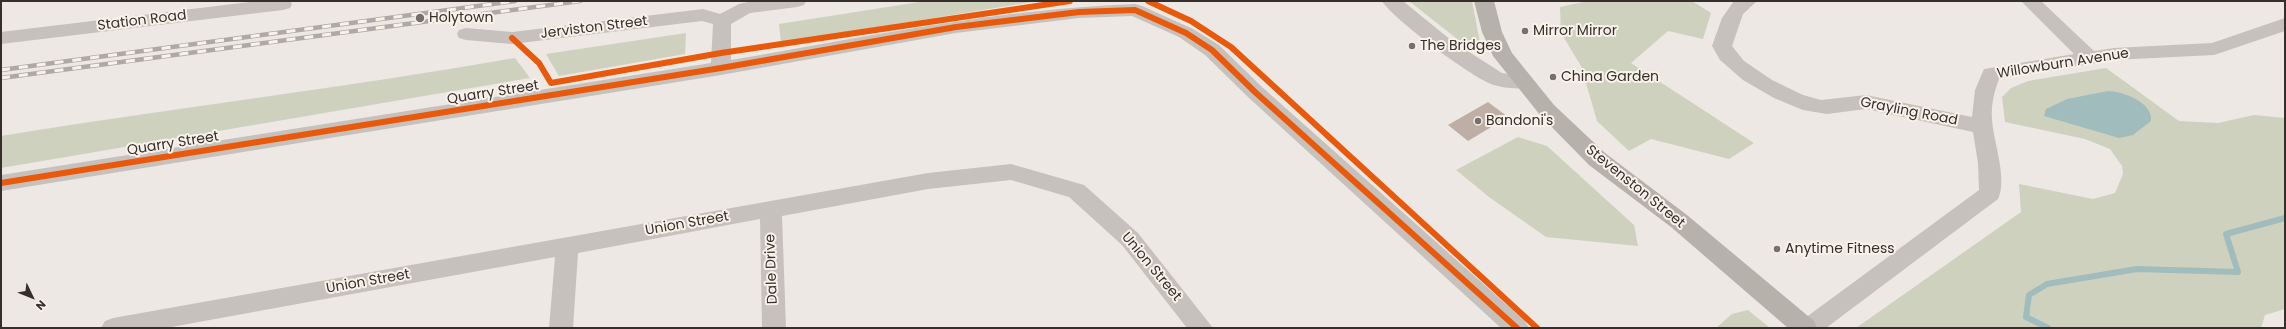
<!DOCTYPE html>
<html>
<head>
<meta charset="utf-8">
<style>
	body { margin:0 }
	#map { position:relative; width:2286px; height:329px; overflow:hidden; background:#ede8e3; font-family:Poppins,sans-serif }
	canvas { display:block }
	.frame { position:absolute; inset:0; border:2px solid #362e2a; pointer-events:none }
	.north { position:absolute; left:12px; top:277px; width:40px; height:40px; -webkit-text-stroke:3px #f8f2eb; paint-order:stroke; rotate:133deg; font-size:11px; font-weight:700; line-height:16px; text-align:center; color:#362e2a }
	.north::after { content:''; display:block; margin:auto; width:14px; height:18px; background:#362e2a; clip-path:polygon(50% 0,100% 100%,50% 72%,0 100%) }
</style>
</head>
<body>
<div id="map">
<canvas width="2286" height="329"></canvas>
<div class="frame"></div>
<div class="north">N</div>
</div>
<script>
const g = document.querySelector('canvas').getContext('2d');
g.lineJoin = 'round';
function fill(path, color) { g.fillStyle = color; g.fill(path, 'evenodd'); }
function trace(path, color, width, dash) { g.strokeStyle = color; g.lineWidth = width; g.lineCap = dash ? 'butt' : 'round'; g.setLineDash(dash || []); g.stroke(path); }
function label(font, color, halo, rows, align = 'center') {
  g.font = font + ' Poppins,sans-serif'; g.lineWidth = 4; g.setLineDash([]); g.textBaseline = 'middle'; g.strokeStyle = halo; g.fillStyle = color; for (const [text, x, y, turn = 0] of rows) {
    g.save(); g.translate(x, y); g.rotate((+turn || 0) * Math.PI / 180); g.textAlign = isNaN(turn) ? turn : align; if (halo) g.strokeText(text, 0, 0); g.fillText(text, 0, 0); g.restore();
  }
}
const green = new Path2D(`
	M926,1h112l-257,42 -2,-19z
	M1409,1h63l9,47 -10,2z
	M1588,1h104l19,12 -8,26 -35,-8 -37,32 123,80 -25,16 -78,-20 -22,12 -32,-30 -16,-55 -20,-33 -1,-26z
	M686,33l-1,21 -126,22 -13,-22z
	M515,58l15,20 -529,90v-32c171,-28 343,-48 514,-78z
	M2106,68l73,53 39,2 36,-8 31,3v191l-20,6 -4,13h-405l165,-116 -2,-28 74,15 22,-6 8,-19 -1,-8 -12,-17 -25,-10 -80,-17 -3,-25 9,-9 17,-7z
	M1518,137l29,9 87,79 4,21 -92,-9 -57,-40 -33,-27z
	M1748,310l22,18h-54l16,-14z`);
const water = new Path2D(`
	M2108,91c14,0 45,11 43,30l-18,14 -14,3 -75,-22 2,-7 21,-10z`);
const stream = new Path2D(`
	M2048,328l-22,-11 3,-22 18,-11 90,-15 101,3 -12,-38 59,-16`);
const building = new Path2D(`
	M1488,102l20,15 -40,24 -20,-16z`);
const minor = new Path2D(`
	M258,1h32l2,3 -2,4 -7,2 -282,34v-12z
	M753,1h53l-2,4 -7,2 -47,6 -19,11v36c134,-23 268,-51 404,-56l7,2 51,23 26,16 43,42 263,234 4,7h-28l-253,-231 -43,-42 -26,-18 -47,-21 -53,2 -123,15 -235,42 -720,116v-16l710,-112 2,-39 -11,-3 -190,23 -46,-4 -7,-2 -2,-4 2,-4 7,-2 46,4 191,-23 17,5 19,-10z
	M1382,1h21l49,40 50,32 28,4 3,5 -3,5c-11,3 -28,1 -39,-3 -22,-9 -97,-64 -109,-83z
	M1734,1h23l-14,13 -11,32 12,15 28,19 31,15 18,5 45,-5 106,22 3,-27 9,-21 90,-15 -53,-53h20l53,50 20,-3 98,-5 73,-25v13l-71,24 -100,5 -115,19c-5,13 -8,26 -7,40 1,22 16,60 6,80l-172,129h-29l4,-7 178,-131 -1,-27 -5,-31 -107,-23 -39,5 -24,-4 -29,-12 -31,-18 -23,-20 -8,-14 10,-28z
	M1011,164l73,21 54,48 75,95h-26l-65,-83 -53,-48 -58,-17 -83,9 -146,27 4,112h-24l-2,-109 -182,34 -5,75h-24l6,-71 -389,71h-65l4,-7 8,-3 815,-145z`);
const secondary = new Path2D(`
	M1474,1h20l8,31 10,21 42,52 51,48 82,62 127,106 3,7h-29l-117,-101 -82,-62 -49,-50 -47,-59 -11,-24z`);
const rail = new Path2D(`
	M1,70l514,-69
	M1,78l579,-77`);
const cycleway = new Path2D(`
	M1148,1l43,20 40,26 306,281
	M512,38l27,25 12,20 170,-30 349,-52
	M1,183l720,-115 235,-41 123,-15 56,-2 51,23 26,17 43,42 262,236`);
const markers = [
	[420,18,5,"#766f6b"],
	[1525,31,4,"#766f6b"],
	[1412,46,4,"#766f6b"],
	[1553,77,4,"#766f6b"],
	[1478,121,4,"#766f6b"],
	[1777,249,4,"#766f6b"]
];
const poiNames = [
	["Holytown",429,18],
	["Mirror Mirror",1533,31],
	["The Bridges",1420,46],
	["China Garden",1561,77],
	["Bandoni's",1486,121],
	["Anytime Fitness",1785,249]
];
const streetNames = [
	["Station Road",142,21,-7],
	["Jerviston Street",594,28,-7],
	["Willowburn Avenue",2063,64,-9],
	["Quarry Street",493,93,-9],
	["Grayling Road",1909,112,11],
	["Quarry Street",173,144,-9],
	["Stevenston Street",1635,187,39],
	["Union Street",687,224,-10],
	["Union Street",1151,267,50],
	["Dale Drive",772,269,-92],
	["Union Street",368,282,-10]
];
fill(green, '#ced1be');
fill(water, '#a1bcbc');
trace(stream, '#a1bcbc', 6);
fill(building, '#bfaea6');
fill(minor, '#c6c1bc');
fill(secondary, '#b7b1ac');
trace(rail, '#aea9a6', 4.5);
trace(rail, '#f8f2eb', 3, [9]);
trace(cycleway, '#e8590c', 6);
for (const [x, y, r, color] of markers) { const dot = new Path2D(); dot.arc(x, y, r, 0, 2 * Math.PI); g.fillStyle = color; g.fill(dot); trace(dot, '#f8f2eb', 1.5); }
label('14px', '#362e2a', '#f8f2eb', poiNames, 'left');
label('14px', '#362e2a', '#f8f2eb', streetNames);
</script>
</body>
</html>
